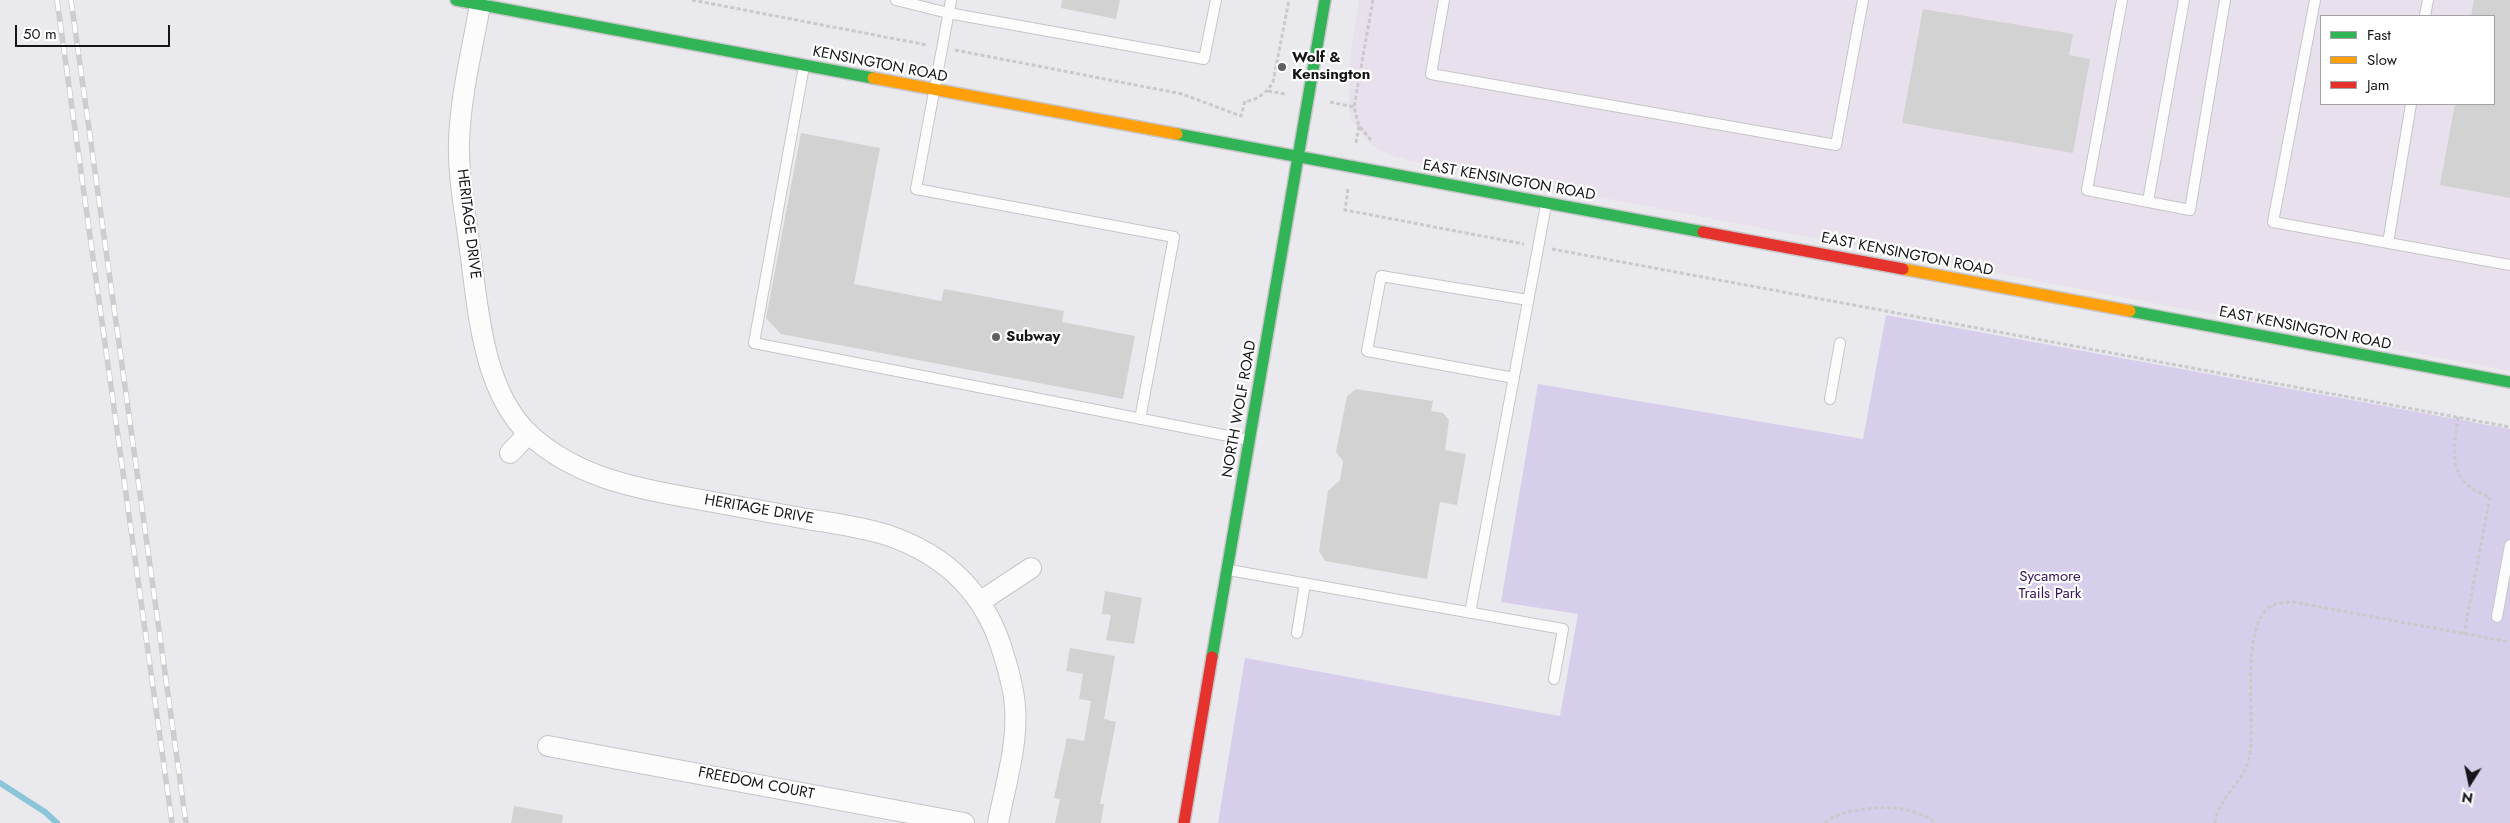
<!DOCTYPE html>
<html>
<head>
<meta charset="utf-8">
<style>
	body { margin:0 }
	#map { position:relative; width:2510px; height:823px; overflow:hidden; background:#eae9ee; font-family:Jost,sans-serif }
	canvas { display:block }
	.legend { position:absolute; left:2320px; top:15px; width:175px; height:90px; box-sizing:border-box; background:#fff; border:1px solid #a2a1a3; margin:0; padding:6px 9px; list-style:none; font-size:15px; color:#161518 }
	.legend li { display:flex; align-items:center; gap:10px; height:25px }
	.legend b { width:25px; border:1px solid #a2a1a3 }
	.north { position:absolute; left:2445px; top:758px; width:50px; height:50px; -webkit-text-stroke:4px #fff; paint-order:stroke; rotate:190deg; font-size:14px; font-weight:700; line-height:20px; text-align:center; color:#161518 }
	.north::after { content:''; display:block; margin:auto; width:18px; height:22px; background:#161518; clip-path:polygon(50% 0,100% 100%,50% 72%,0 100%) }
	.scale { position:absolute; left:15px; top:25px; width:155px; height:22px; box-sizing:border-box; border:2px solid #161518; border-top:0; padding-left:6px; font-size:15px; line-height:18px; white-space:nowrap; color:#161518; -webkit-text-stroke:4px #fff; paint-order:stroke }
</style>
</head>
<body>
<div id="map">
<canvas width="2510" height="823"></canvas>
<ul class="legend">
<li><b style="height:6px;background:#30b455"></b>Fast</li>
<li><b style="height:6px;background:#ff9f0a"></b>Slow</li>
<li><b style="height:6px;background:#e5322d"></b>Jam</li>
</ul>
<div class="north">N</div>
<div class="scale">50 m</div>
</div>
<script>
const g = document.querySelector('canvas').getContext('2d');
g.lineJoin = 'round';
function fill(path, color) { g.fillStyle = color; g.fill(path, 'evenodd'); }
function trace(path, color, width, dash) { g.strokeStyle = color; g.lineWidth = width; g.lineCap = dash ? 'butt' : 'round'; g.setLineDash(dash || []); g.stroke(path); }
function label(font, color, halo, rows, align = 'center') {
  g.font = font + ' Jost,sans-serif'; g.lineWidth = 4.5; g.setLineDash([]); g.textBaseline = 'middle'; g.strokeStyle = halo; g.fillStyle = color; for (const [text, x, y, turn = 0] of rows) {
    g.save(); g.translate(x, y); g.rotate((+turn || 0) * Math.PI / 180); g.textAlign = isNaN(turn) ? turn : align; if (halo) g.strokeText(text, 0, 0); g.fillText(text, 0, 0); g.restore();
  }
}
const commercial = new Path2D(`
	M1359,0h1151v371l-1100,-210 -21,-6 -20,-12 -18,-23 -2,-10 1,-53zM2321,16h173v88h-173z`);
const green = new Path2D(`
	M1886,315l624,114v394h-1292l27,-165 315,58 18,-102 -77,-12 37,-218 325,55z`);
const stream = new Path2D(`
	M0,783l45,29 12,11`);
const building = new Path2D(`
	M1062,0h58l-4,19 -55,-11z
	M2474,0h36v198l-70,-13 15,-81h39v-88h-23z
	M1923,9l150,25 -4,21 21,4 -17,94 -171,-30z
	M801,133l79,15 -26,136 87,17 3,-12 120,22 -2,11 73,14 -12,63 -342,-65 -15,-16z
	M1356,389l77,12 -2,10 12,2 6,7 -4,30 21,4 -9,51 -17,-3 -13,77 -102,-18 -6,-10 9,-60 12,-11 3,-19 -7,-9 11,-56z
	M1105,591l37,7 -8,46 -28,-4 5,-25 -9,-1z
	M1070,648l45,8 -11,63 12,3 -16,82h4l-3,19h-46l5,-24 -6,-1 13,-60 17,3 7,-40 -12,-2 4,-25 -17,-3z
	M514,806l49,9 -1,8h-51z`);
const path = new Path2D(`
	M692,0l235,45
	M955,50l227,44 59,22 4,-15c11,1 24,-11 28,-19l16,-82
	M1268,91l17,3
	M1330,102l24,5
	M1371,140l-12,-14 -5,-19 19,-107
	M1356,143l3,-17
	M1348,189l-3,21 179,34
	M1552,249l958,178
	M2458,417c-5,38 -11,65 32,80l-26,137
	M1825,823c11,-13 55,-17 72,-15 14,2 28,7 39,15
	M2215,823c3,-26 28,-39 34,-64 8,-31 -12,-140 25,-154 5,-3 13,-2 19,-3l217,40`);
const lane = new Path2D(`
	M896,0l52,13 256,46 12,-59
	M951,0l-35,189 258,48 -34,182
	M1444,0l-13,74 405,71 27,-145
	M2122,0l-35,190 103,20 35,-210
	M2315,0l-42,222 237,43
	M2425,16l3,-16
	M804,66l-50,277 495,97
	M2148,201l36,-201
	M2388,243l23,-139
	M1514,378l-147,-27 14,-75 147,24
	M1830,399l10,-56
	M1229,570l334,59 -9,50
	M1470,613l76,-408
	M2497,617l13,-72
	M1297,633l8,-50`);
const street = new Path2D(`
	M480,5c-8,46 -20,92 -21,139 -1,33 6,66 10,99 9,61 12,147 61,192 45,41 103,53 161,63 39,7 77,14 116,21 26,4 55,8 80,16 60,20 100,60 117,121 5,16 10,34 11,51 3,38 -10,79 -17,116
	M510,453l18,-19
	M981,601l50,-33
	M548,746l416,77`);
const fast = new Path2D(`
	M456,0l417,78
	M1177,134l526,98
	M2130,311l380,71
	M1212,657l113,-657`);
const slow = new Path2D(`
	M873,78l304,56
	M1903,269l227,42`);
const jam = new Path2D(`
	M1703,232l200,37
	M1184,823l28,-166`);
const rail = new Path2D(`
	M57,0l115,823
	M71,0l115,823`);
const markers = [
	[1282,67,5,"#605f63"],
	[996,337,5,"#605f63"]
];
const poiNames = [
	["Wolf &",1292,58],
	["Kensington",1292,75],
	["Subway",1006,337]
];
const streetNames = [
	["KENSINGTON ROAD",880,65,11],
	["EAST KENSINGTON ROAD",1509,181,10],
	["HERITAGE DRIVE",468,224,83],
	["EAST KENSINGTON ROAD",1907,255,11],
	["EAST KENSINGTON ROAD",2305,329,11],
	["NORTH WOLF ROAD",1240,409,-80],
	["HERITAGE DRIVE",759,510,10],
	["FREEDOM COURT",756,784,11]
];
const parkNames = [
	["Sycamore",2050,577],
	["Trails Park",2050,594]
];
fill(commercial, '#e8e0ec');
fill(green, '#d7ceeb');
trace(stream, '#8bc6d8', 6);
fill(building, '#d3d2d2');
trace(lane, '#c6c5c8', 12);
trace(street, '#c6c5c8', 22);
trace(fast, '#c6c5c8', 14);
trace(slow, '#c6c5c8', 14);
trace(jam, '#c6c5c8', 14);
trace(path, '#cacacc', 3, [4, 2.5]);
trace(lane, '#fcfcfc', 10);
trace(street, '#fcfcfc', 20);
trace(fast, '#30b455', 11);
trace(slow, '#ff9f0a', 11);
trace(jam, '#e5322d', 11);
trace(rail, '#cdcdcf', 5.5);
trace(rail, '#fff', 4, [11]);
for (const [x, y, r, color] of markers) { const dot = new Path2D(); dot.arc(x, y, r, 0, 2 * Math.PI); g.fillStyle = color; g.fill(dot); trace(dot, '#fff', 2); }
label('bold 15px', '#161518', '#fff', poiNames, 'left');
label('15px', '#161518', '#fff', streetNames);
label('15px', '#36155c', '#fff', parkNames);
</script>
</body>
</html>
